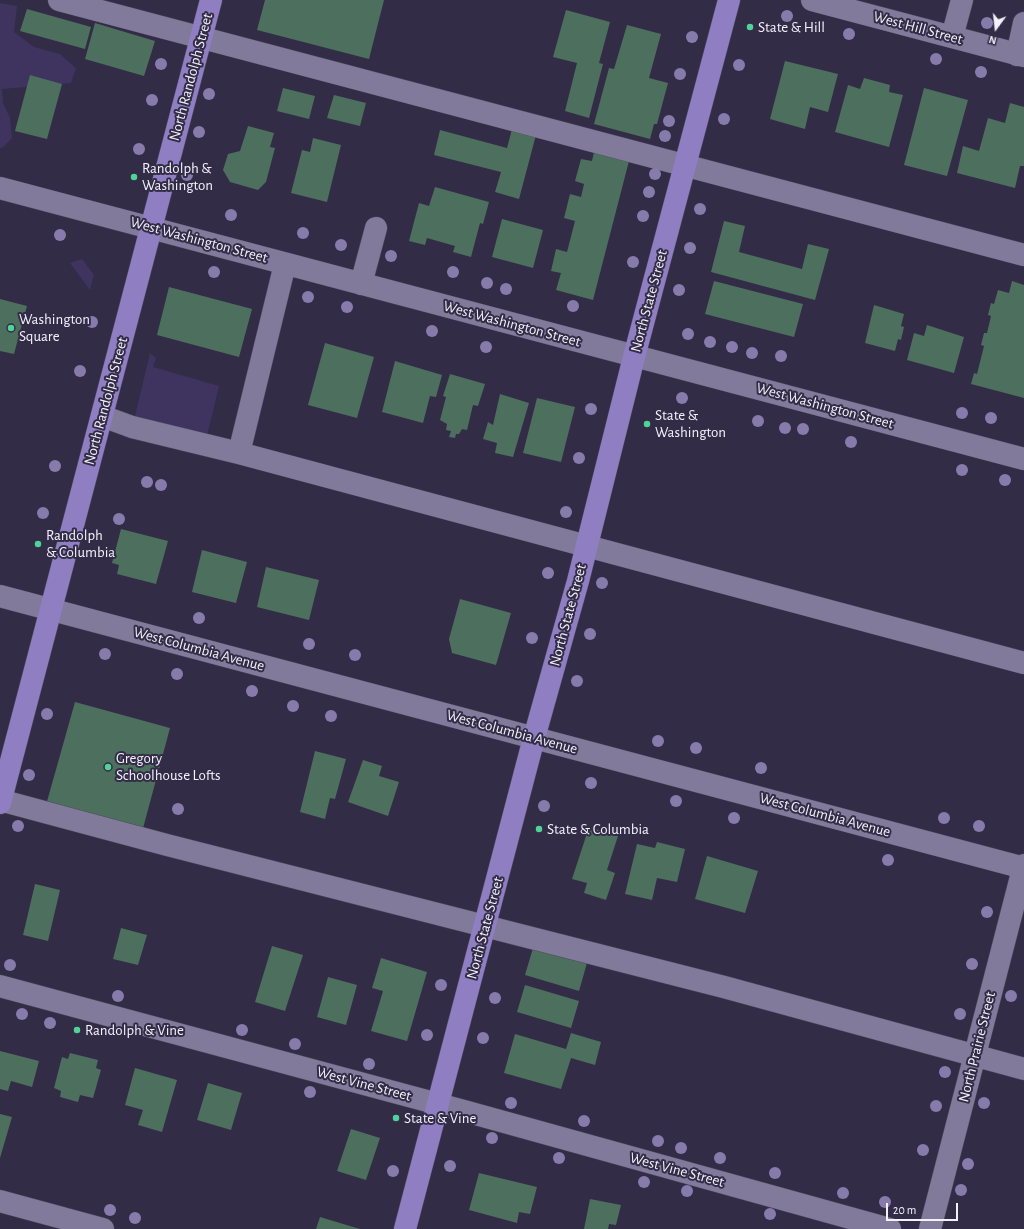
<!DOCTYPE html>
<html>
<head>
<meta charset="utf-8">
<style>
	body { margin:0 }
	#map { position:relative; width:1024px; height:1229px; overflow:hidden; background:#332c47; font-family:"Alegreya Sans",sans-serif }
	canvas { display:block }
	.north { position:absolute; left:976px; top:8px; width:40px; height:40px; -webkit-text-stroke:3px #332c47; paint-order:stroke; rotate:195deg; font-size:11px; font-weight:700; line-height:16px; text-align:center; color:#f4f1fc }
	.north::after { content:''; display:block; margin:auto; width:14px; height:18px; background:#f4f1fc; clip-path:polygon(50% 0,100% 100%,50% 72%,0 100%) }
	.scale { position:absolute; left:886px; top:1203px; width:72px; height:18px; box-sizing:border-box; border:2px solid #f4f1fc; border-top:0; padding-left:5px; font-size:12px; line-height:14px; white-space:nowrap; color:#f4f1fc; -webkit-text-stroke:3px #332c47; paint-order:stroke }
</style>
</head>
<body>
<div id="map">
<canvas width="1024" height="1229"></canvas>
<div class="north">N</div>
<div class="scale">20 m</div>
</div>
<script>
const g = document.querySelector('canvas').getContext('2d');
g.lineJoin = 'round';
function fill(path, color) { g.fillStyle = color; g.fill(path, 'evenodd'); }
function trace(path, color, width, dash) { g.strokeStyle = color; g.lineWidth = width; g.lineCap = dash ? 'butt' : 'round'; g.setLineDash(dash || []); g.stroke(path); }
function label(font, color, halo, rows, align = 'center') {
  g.font = font + ' "Alegreya Sans",sans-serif'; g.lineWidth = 4; g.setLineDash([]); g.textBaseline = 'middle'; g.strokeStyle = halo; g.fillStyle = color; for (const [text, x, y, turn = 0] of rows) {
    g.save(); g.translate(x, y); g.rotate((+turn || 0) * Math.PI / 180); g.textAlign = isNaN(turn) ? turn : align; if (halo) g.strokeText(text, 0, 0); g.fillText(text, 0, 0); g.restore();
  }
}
const green = new Path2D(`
	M0,3l17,3 -3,26 20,15 26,7 16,14 -5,15 -69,6 1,14 7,15 2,20 -10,10h-2z
	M82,259l12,16 -4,15 -20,-27z
	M150,353l6,5 -3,9 66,19 -13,54 -70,-20 -1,-4z`);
const building = new Path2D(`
	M265,0h119l-15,59 -112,-29z
	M27,9l64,18 -6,22 -65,-18z
	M566,10l44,12 -11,41 4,1 -14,54 -24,-7 12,-48 -24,-6z
	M95,23l60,18 -11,35 -59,-17z
	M627,25l34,9 -12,44 19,5 -11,41h-3l-4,15 -56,-15 15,-56 5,1z
	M785,61l53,13 -10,38 -18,-5 -5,22 -35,-10z
	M30,75l32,9 -15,55 -32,-8z
	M864,78l26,7 -1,7 14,3 -14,52 -54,-15 13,-47 12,4z
	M283,88l32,8 -6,23 -32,-8z
	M924,88l44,12 -21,76 -43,-11z
	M334,95l32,8 -6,23 -33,-8z
	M1010,103l14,4v59h-4l-5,22 -58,-15 6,-27 16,5 9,-33 17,5z
	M248,126l26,7 -4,14 5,1 -9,34 -8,8 -28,-8 -7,-12 5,-16 12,-3z
	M512,129l24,6 -17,64 -24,-7 6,-20 -67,-17 6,-25 67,18z
	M313,138l28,7 -14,57 -36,-9 11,-43 8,2z
	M594,152l35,9 -36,139 -37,-10 5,-17 -10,-2 5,-22 11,3 8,-31 -11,-3 6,-24 11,3 3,-13 -9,-3 6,-22 11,2z
	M435,187l54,15 -6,22 -3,-1 -9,34 -18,-5 2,-6 -28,-8 -2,7 -16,-4 10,-38 10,3z
	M502,219l41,11 -10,38 -41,-11z
	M724,221l21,5 -6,26 63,17 6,-25 21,5 -14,51 -104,-28z
	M714,281l89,23 -9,33 -89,-23z
	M1012,281l12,4v113l-53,-14 3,-11 3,1 7,-28 -3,-1 3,-12h3l4,-17 -3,-1 3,-12 3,1 4,-14 11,3z
	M169,287l83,22 -13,48 -82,-22z
	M0,299l27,7 -13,48 -14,-3z
	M874,305l30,9 -3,12 3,1 -3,13 -3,-1 -3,12 -30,-8z
	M927,325l37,12 -10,36 -47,-13 7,-27 10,3z
	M325,343l49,14 -17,61 -49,-13z
	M395,361l47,14 -6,22 -6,-1 -7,27 -41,-11z
	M450,374l35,10 -7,22 -5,-1 -6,25 -5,-1 -3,5h-3l-1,4 -6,-1 2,-6 -5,-1 1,-6 -7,-4 6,-23 -3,-1z
	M500,394l29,9 -16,54 -18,-4 2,-10 -14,-4 5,-17 5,3z
	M537,398l38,9 -14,55 -38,-9z
	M121,529l47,12 -12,43 -39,-10 2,-9 -7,-2z
	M202,550l45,12 -11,41 -44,-11z
	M266,567l53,13 -10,40 -52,-13z
	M460,599l51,14 -15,52 -44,-12 -3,-14z
	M75,702l95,26 -28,104 -96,-27z
	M315,751l31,8 -11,40 -5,-1 -5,21 -25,-7z
	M363,760l19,6 -3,10 20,6 -11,34 -40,-14z
	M589,827l29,9 -11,34 8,3 -9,27 -22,-7 3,-10 -15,-4z
	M657,842l28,7 -8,33 -20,-4 -5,22 -27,-6 12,-50 18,4z
	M707,856l51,15 -13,42 -50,-14z
	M35,884l25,6 -12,51 -25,-6z
	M121,928l26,7 -9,30 -25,-6z
	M272,946l31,9 -18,56 -30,-9z
	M533,948l54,15 -8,28 -54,-16z
	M381,958l46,14 -20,69 -36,-10 12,-40 -11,-3z
	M328,977l29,8 -11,40 -29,-8z
	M525,985l54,16 -8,27 -54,-16z
	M571,1033l30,9 -6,23 -24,-7 -10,31 -57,-16 11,-39 51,15z
	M0,1051l39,10 -7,26 -21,-6 -3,10 -8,-2z
	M70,1053l28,7 -2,8 5,2 -8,28 -13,-3 -2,7 -18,-5 1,-6 -7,-3 8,-31 6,2z
	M135,1068l42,12 -15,52 -24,-7 5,-15 -18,-5z
	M208,1083l34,10 -11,37 -34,-10z
	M0,1114l12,3 -12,41z
	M351,1129l29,9 -14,42 -29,-9z
	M479,1173l58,14 -7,27 -11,-2 -2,11 -48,-13z
	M590,1199l31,6 -5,20 -7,-1 -1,5h-24z
	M320,1217l40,12h-44z`);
const minor = new Path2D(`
	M59,0l965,255
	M812,0l212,56
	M952,37l10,-37
	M1017,55l7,-32
	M0,188l1024,271
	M361,284l15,-56
	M102,416l30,11 107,26 785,210
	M239,453l46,-189
	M0,596l1024,272
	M0,800l167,45 557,142 300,82
	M0,986l468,126 422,117
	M0,1201l103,28
	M930,1229l94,-364`);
const major = new Path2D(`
	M0,803l211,-803
	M405,1229l129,-491 44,-157 56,-224 95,-357`);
const trees = [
	[787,16],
	[987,23],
	[849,34],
	[692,37],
	[936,59],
	[161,64],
	[739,65],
	[981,72],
	[680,74],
	[209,94],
	[152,100],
	[724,119],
	[669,121],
	[199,132],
	[665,136],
	[139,149],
	[655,174],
	[187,175],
	[649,192],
	[700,209],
	[231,215],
	[643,216],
	[303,233],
	[60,235],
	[341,245],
	[690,248],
	[391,256],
	[633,262],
	[214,272],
	[453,272],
	[487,283],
	[506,289],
	[679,290],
	[308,297],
	[573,306],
	[347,307],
	[92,322],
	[432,331],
	[688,334],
	[710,342],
	[486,347],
	[732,347],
	[752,353],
	[781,356],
	[80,371],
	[682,398],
	[591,409],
	[962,413],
	[991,418],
	[758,421],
	[785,428],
	[803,429],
	[851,442],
	[579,458],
	[55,466],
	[962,470],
	[1005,480],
	[147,482],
	[161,485],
	[566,512],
	[43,513],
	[119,519],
	[548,573],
	[602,583],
	[199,618],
	[590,634],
	[532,638],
	[309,644],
	[105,654],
	[355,655],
	[177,674],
	[577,681],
	[252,691],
	[293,706],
	[47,714],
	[331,716],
	[658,741],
	[696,748],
	[761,768],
	[29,775],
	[591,783],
	[676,801],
	[544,806],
	[178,809],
	[734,818],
	[944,818],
	[18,826],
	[979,826],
	[888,860],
	[987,912],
	[972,964],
	[10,965],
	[441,985],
	[118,996],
	[1011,996],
	[495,998],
	[22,1014],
	[960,1014],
	[50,1023],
	[242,1030],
	[427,1035],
	[483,1038],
	[295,1044],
	[369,1064],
	[945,1072],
	[310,1092],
	[511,1103],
	[984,1103],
	[936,1106],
	[584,1121],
	[492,1138],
	[658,1141],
	[681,1148],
	[923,1150],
	[559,1158],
	[720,1158],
	[968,1164],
	[450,1166],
	[393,1171],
	[775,1173],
	[644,1182],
	[961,1190],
	[687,1191],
	[843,1193],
	[885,1202],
	[110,1210],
	[770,1214],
	[135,1218]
];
const markers = [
	[750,27,4,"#50d398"],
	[134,177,4,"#50d398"],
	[11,328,4,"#50d398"],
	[647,424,4,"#50d398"],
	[38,544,4,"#50d398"],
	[108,767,4,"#50d398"],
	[539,829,4,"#50d398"],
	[77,1030,4,"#50d398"],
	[396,1118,4,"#50d398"]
];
const poiNames = [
	["State & Hill",758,27],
	["Randolph &",142,168],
	["Washington",142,185],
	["Washington",19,319],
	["Square",19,336],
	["State &",655,415],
	["Washington",655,432],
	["Randolph",46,535],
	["& Columbia",46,552],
	["Gregory",116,758],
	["Schoolhouse Lofts",116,775],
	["State & Columbia",547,829],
	["Randolph & Vine",85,1030],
	["State & Vine",404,1118]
];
const streetNames = [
	["West Hill Street",918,28,15],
	["North Randolph Street",191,77,-75],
	["West Washington Street",199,240,15],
	["North State Street",649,301,-75],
	["West Washington Street",512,324,15],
	["North Randolph Street",106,401,-75],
	["West Washington Street",825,406,15],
	["North State Street",568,615,-75],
	["West Columbia Avenue",199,649,15],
	["West Columbia Avenue",512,732,15],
	["West Columbia Avenue",825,815,15],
	["North State Street",485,928,-75],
	["North Prairie Street",977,1047,-76],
	["West Vine Street",364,1084,15],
	["West Vine Street",677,1170,15]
];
fill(green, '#3f335f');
fill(building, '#4d6f5d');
trace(minor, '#4f495f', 23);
trace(major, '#4f495f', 23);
trace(minor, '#817a9a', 22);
trace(major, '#907ec3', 22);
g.fillStyle = '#877bab';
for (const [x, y] of trees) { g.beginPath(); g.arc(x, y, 6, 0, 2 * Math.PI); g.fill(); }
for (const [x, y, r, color] of markers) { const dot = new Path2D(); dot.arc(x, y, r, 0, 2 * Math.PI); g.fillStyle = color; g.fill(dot); trace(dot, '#332c47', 1.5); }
label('15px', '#f4f1fc', '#332c47', poiNames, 'left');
label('15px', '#f4f1fc', '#332c47', streetNames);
</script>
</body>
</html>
